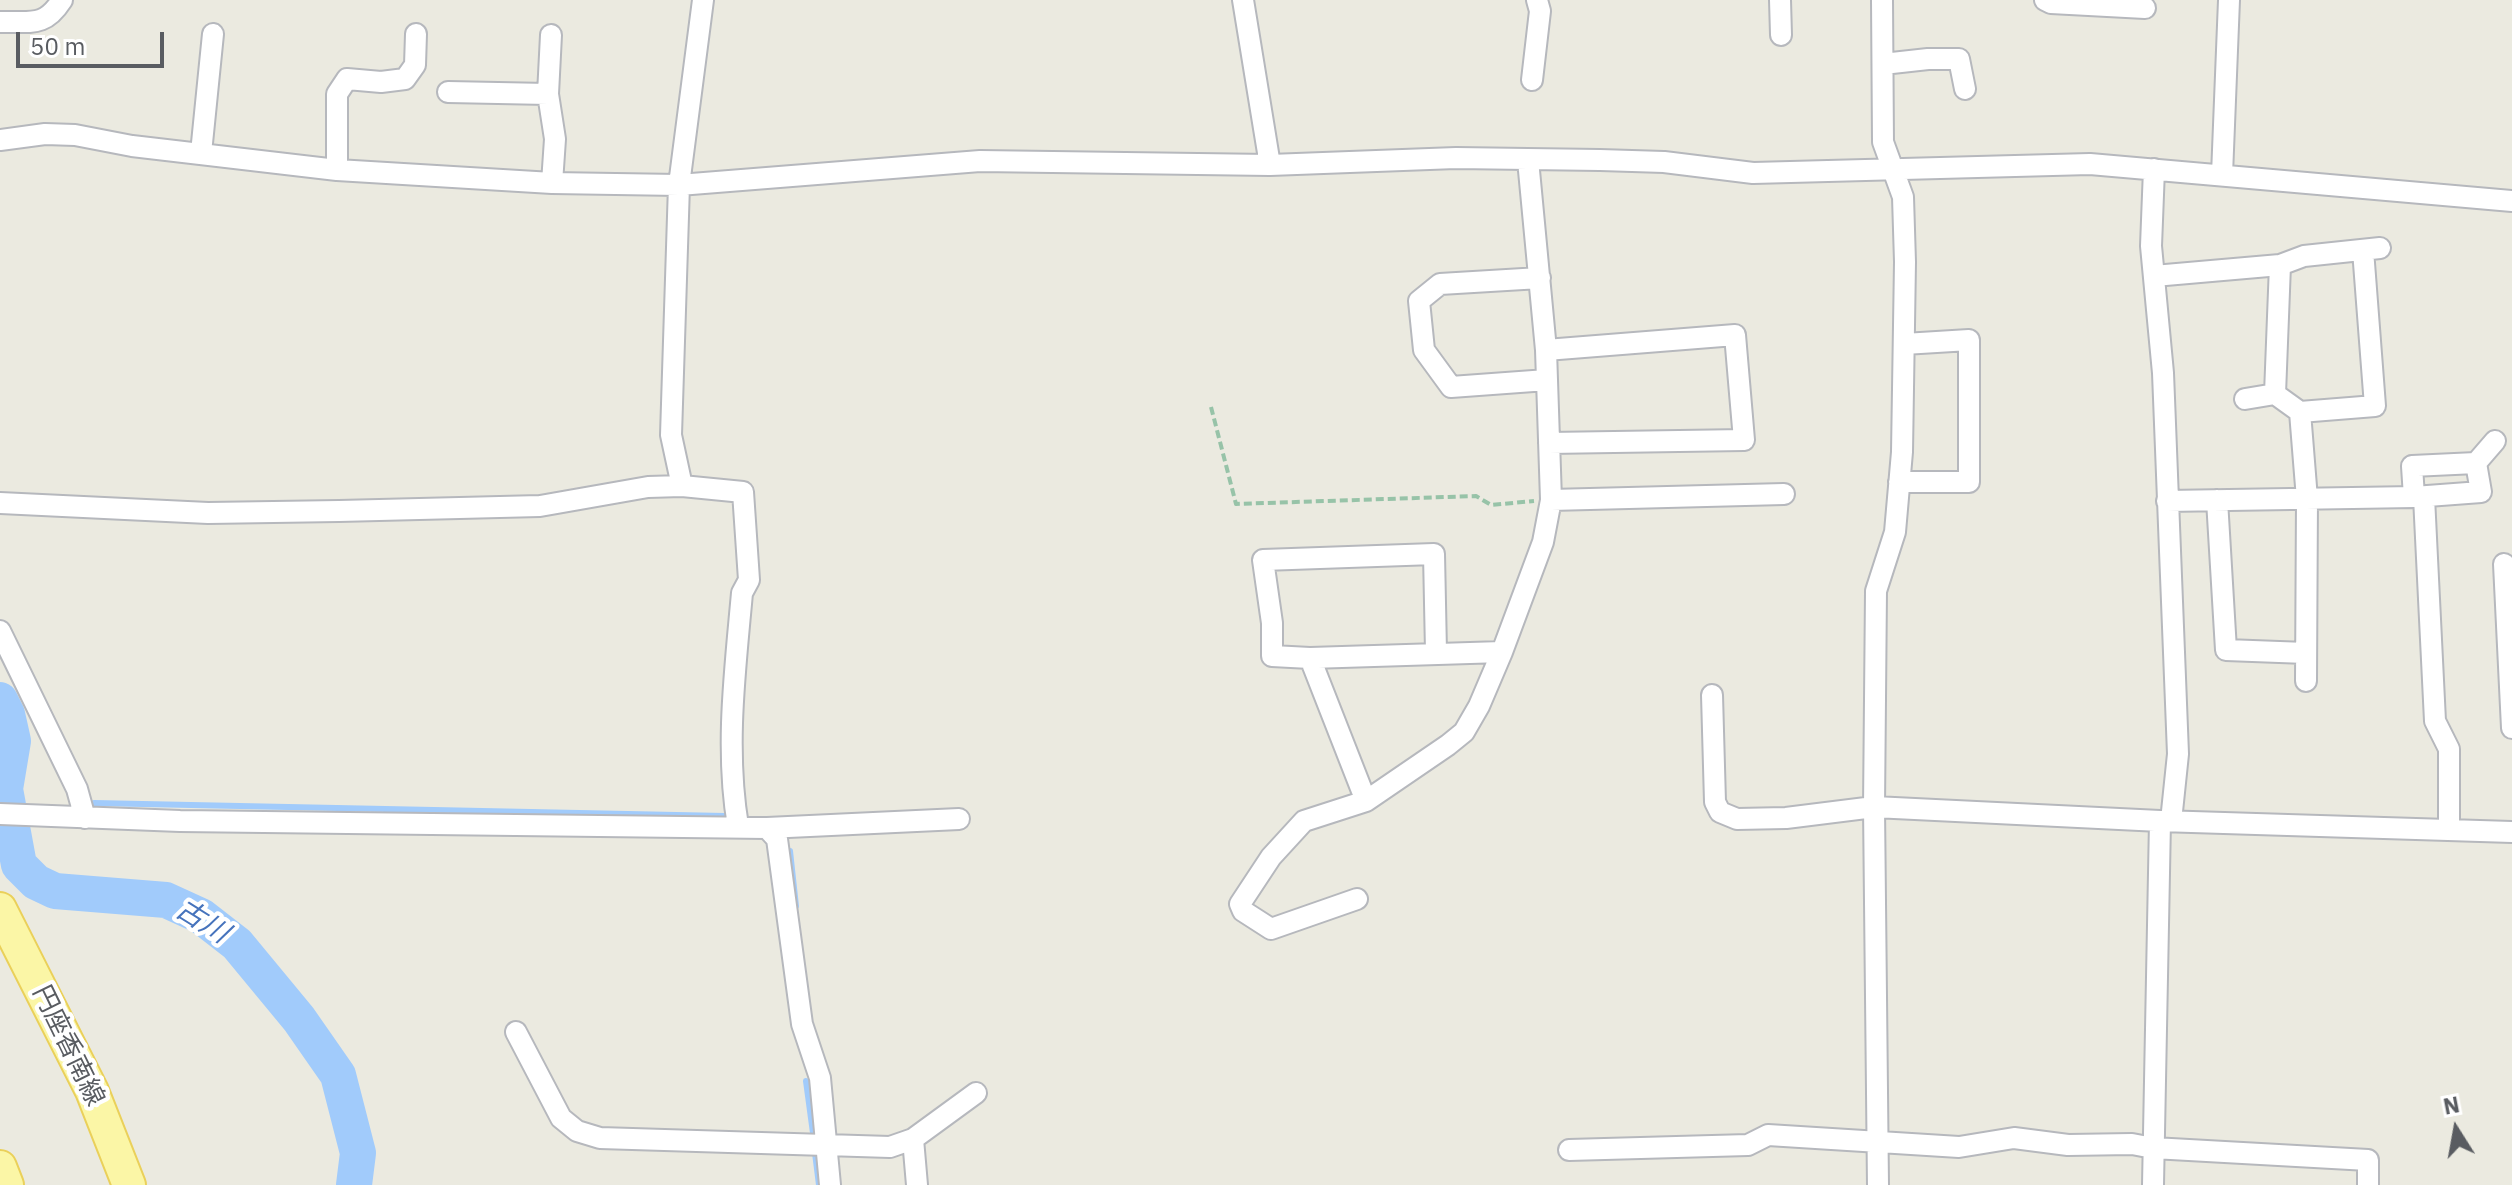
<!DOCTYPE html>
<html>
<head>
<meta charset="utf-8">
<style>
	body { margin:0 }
	#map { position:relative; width:2512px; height:1185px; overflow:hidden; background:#ebeae0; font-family:"IBM Plex Sans",sans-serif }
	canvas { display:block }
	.north { position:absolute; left:2416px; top:1089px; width:80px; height:80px; -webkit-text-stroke:6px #fff; paint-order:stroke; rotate:349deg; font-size:22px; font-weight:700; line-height:32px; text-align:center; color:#595c61 }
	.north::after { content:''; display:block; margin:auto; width:28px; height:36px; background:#595c61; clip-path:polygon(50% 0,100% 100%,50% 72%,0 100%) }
	.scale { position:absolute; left:16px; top:32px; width:148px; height:36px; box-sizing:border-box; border:4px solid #595c61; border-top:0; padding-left:10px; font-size:24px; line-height:28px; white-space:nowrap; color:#595c61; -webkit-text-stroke:6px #fff; paint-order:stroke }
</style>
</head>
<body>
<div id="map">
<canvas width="2512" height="1185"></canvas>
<div class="north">N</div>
<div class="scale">50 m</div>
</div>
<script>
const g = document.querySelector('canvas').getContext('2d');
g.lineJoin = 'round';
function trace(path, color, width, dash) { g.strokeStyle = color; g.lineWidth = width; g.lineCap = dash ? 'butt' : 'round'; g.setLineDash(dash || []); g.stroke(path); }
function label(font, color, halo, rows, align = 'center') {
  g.font = font + ' "IBM Plex Sans","Noto Sans JP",sans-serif'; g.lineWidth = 8; g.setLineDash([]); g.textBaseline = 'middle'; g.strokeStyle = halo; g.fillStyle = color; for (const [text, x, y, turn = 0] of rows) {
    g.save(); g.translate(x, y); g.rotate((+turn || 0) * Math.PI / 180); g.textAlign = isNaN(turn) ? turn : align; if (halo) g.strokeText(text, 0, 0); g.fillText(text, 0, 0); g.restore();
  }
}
const stream = new Path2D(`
	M94,803l631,13
	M790,851l6,55
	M806,1081l7,52
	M815,1153l4,32`);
const river = new Path2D(`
	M0,700l7,14 6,27 -8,48 14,76 17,17 19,9 111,9 35,16 36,28 62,75 39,56 20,78 -4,32`);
const path = new Path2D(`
	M1211,407l25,97 240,-8 15,9 43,-4`);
const minor = new Path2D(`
	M1243,0l27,165
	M1780,0l1,35
	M2045,0l6,3 94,5
	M0,22c31,-1 44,6 62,-22
	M551,35l-3,59 7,45 -3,44
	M1883,64l45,-5h31l6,30
	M1532,80l8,-69 -3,-11
	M448,92l100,2
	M0,140l45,-6 30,1 57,11 205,24 215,13 127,2 301,-24 290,4 186,-7 144,2 64,2 89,11 337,-9 422,37
	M201,153l12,-119
	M2154,169l-3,77 12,127 15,381 -7,67
	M337,170v-76l10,-15 34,3 24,-3 10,-14 1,-31
	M2222,175l7,-175
	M2154,276l126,-11 24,-9 76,-8
	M1540,278l-100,6 -21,17 5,49 27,37 96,-7
	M1546,350l189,-15 9,105 -195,3
	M2275,394l5,-129
	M2245,399l30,-5 25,18 75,-6 -12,-156
	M2300,412l7,87 -1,182
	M1899,482h70v-142l-65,4
	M682,486l-11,-51 8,-250 24,-185
	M2414,497l-2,-31 64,-3 19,-22
	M2424,497l11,224 14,28v81
	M1551,500l233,-6
	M2217,500l9,150 80,3
	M2167,501l247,-4 67,-5 -5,-29
	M0,503l208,10 131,-2 201,-5 108,-19 34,-1 61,6 6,88 -7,13c-7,78 -17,156 -4,233
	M2504,564l8,164
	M0,631l77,158 8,29
	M1436,652l-2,-98 -171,6 9,63v33l38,2 192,-6
	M1310,658l56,143
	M1712,695l3,107 5,10 17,7 49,-1 88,-11 286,14 352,11
	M0,814l180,7 587,7 10,11 25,185 18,54 10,107
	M767,828l192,-9
	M1357,899l-86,30 -28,-18 -3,-7 31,-47 33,-36 62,-20 82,-56 16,-13 15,-26 23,-54 41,-110 8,-42 -5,-150 -18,-190
	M516,1032l45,86 16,13 23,7 290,9 23,-8 63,-46
	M913,1139l4,46
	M1569,1150l179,-5 20,-10 191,12 55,-9 54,7 64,-1 21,4 215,12v25
	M1878,1185l-4,-378 2,-216 19,-59 7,-80 3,-190 -2,-65 -20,-55 -1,-142
	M2153,1185l7,-364`);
const primary = new Path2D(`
	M0,909l92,182 37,94
	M0,1167l7,18`);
const streetNames = [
	["円座香南線",68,1046,64]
];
const waterNames = [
	["古川",202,922,32]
];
trace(stream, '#a1cbfb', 6);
trace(river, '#a1cbfb', 36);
trace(minor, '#b6b8bd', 24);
trace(primary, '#ead05a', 36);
trace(path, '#97c3a8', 4, [8, 4]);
trace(minor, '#fff', 20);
trace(primary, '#fbf6a6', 32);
label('26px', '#595c61', '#fff', streetNames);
label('italic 28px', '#4673bc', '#fff', waterNames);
</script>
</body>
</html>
